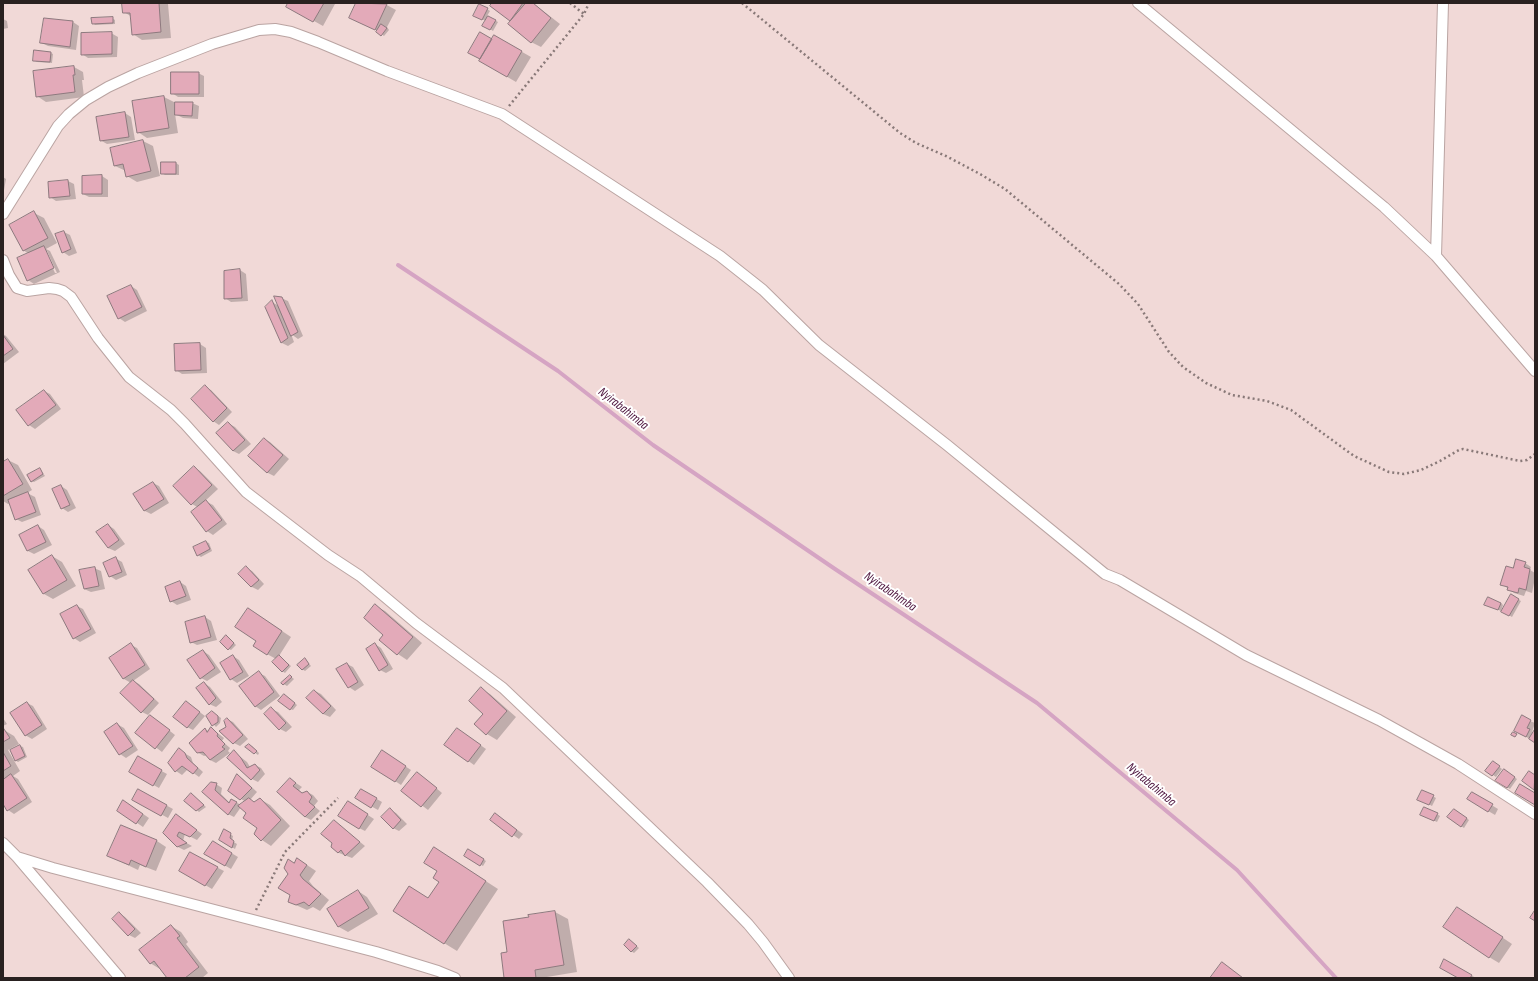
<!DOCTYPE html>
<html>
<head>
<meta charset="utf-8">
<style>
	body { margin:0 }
	#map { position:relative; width:1538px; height:981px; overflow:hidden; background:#f1d9d7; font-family:"Sofia Sans Condensed",sans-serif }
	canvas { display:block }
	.frame { position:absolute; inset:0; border:4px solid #292120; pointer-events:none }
</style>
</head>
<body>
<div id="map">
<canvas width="1538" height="981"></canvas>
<div class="frame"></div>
</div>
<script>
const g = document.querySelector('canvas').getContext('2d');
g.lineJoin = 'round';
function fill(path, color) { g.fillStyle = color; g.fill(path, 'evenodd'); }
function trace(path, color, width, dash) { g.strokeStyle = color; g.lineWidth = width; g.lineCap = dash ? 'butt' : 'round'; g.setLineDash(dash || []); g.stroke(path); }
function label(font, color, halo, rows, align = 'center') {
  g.font = font + ' "Sofia Sans Condensed",sans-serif'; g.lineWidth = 4; g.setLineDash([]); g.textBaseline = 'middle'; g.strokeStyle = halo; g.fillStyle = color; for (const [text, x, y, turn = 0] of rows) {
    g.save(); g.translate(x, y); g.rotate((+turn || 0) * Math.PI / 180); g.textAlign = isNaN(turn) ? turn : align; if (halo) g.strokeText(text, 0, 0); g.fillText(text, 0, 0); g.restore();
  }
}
const shadow = new Path2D(`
	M123,3l45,1 3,34 -29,2 -9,-6 -1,-17 -8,-5z
	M289,3h44l2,1 -12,22 -36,-20z
	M357,3h26l13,7 -9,17 2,3 -5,6 -6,-5 -28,-13z
	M493,3h40l27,21 -19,23 -10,-5 -19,-21 -21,-15z
	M487,9l3,2 -3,5 11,6 -5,9 -9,-6 2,-4 -9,-4z
	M112,18l3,2v4l-20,1 -2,-2z
	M3,19l4,2 1,7 -5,1z
	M45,19l28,3 6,4 -3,24 -28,-4 -6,-3z
	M111,33l7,4 -1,20 -29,1 -6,-4z
	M494,36l37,21 -15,25 -36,-21 1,-2 -11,-6 23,-13z
	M51,53l2,1 -1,9 -15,-1 -3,-2z
	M74,67l9,5 1,8h-2l2,17 -38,5 -9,-6z
	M198,73l6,3v21h-26l-6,-4z
	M164,97l10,5 1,11 17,-10 7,3 -1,13 -15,-1 -8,-4 3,19 -31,5 -9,-6z
	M125,113l6,4 4,23 -28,4 -7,-4z
	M143,141l10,5 7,30 -23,6 -10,-6 -1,-5 -11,-5 -4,-17z
	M162,163h14l3,2v10h-14l-3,-2z
	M102,176l6,4v17h-19l-6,-3z
	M3,177l3,2 -3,17z
	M68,181l6,3 2,15 -20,2 -6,-4 -1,-14z
	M34,213l10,5 13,25 -11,6 4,2 10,21 -26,12 -6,-4 1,-26 -6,-4zM45,251h2l10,22h-2z
	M64,232l6,3 7,18 -8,3 -6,-4z
	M240,270l6,4 2,27 -17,1 -6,-4z
	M131,286l6,4 10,21 -22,11 -6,-4z
	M281,298l7,3 15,35 -5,3 -7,-5 3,8 -6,4 -6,-3 -16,-36 6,-5 7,4z
	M3,334l3,2 13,16 -16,12z
	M200,344l6,4 1,25 -25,1 -6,-4z
	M205,387l6,3 21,22 -13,13 -6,-4z
	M44,391l6,3 11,15 -26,20 -6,-4z
	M228,423l7,4 16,17 -12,10 -6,-3z
	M264,439l6,3 19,17 -15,17 -6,-3 -19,-17z
	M8,460l10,5 14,25 -5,3 8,4 6,18 -19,7 -6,-3 -6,-16 -2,1 -5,-3v-38z
	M194,467l6,4 18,18 -13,12 8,4 14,19 -14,11 -6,-4 -8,-23 -7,-4z
	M40,469l5,7 -11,6 -3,-1z
	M153,483l6,3 10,17 -18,11 -6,-3 -11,-17z
	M61,486l6,4 9,18 -8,4 -6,-4z
	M108,525l6,4 11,15 -10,7 -7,-3z
	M38,526l6,4 8,15 -18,9 -6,-3 -8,-16z
	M206,542l3,1 3,8 -11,6 -3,-2z
	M52,556l10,6 14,24 -23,13 -9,-5 -15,-24z
	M115,558l7,4 5,13 -11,5 -6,-4z
	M1525,563l6,4 -1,3 5,3v5l-3,15 -6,-2 -2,5 -10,-3 -12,-9 12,-14z
	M94,568l7,3 4,18 -14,3 -7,-3z
	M246,568l6,3 12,13 -6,6 -6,-3 -13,-13z
	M180,582l6,4 5,14 -14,5 -6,-4z
	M1511,596l10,5 -9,16 -10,-6z
	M1501,603l2,2 -2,6 -13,-5z
	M77,606l6,3 13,24 -16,9 -6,-4z
	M376,606l9,5 37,32 -15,17 -9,-6 -17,-14 4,-5z
	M258,615l33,22 -12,19 12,10 -6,7 -3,-2 -6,-12 -9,-5 -10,-13z
	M205,617l6,4 6,19 -20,5 -6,-3z
	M229,638l7,7 -5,5 -2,-1z
	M375,644l6,4 12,21 -7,4 -6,-3z
	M131,645l6,3 13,21 -17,12 6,3 20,19 -11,12 -6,-3 -11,-29 -7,-4 -14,-21z
	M203,651l6,4 12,17 -14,9 -6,-3z
	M233,656l6,4 10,16 -12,7 -6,-4z
	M305,659l6,7 -6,5 -3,-2z
	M347,664l6,3 11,18 -9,6 -6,-4z
	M259,673l6,3 15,20 -19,14 -6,-4z
	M290,676l4,3 -7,7 -5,-3z
	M204,683l6,4 12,15 -6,5 -7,-3z
	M481,689l9,5 26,23 -19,23 -10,-6 -11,-10 9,-10z
	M315,691l6,3 15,16 -6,7 -7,-3z
	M287,697l10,8 -4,5 -3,-1z
	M186,702l19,14 -12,14 -6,-3z
	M27,703l6,3 14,23 -15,10 -7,-4z
	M271,709l7,3 14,15 -6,5 -6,-3z
	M215,714l6,4 -1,5 -4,4 -9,-10z
	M151,716l24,19 -13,17 -25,-19z
	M3,718l4,6 -4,2z
	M227,719l6,3 15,17 -8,7 -6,-3 -7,-16z
	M1530,721l5,2 -3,9 2,1 1,-2v11l-14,-8z
	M117,724l7,4 14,22 -12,8 -6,-4z
	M211,728l13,10 -2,3 8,7 -2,3 2,2 -14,10 -6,-3 -3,-5 -3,1 -7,-4 8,-23 3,2z
	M4,730l10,6 5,8 -11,6 12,21 -7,5 5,3 14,23 -18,12 -6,-4 -5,-7v-72z
	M463,733l23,16 -12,16 -28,-20z
	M249,745l3,1 7,7 -1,2 -11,-8z
	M20,746l3,1 4,10 -9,5 -3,-2z
	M179,750l12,7 2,6 10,9 -4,5 -11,-8 -6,6 -6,-4z
	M234,752l13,10 3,5 5,-2 6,3 4,6 -7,8 -6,-3z
	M388,755l23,15 -10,15 -6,-4z
	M138,758l29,16 -8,14 -29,-16z
	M1496,764l6,5 -6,8 -9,-6z
	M1504,770l13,9 -7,10 -13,-9z
	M238,776l5,3 14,13 -7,8 4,3 6,-4 10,6 20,21 -19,20 -9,-6 -4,-13 -17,-20 -7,10 -6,-3 -24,-22 12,-8 6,4 -1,6 9,9 2,-3 9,5 5,-3 -5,-3z
	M423,777l19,16 -14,17 -25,-19z
	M290,779l12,8 -3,3 4,4 4,-2 6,3 5,6 -4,5 6,5 -9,9 -6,-3z
	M138,790l35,19 -5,9 -35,-19z
	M361,790l21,12 -4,8 -22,-12z
	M1423,791l13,7 -4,8 -13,-7z
	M1472,793l26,16 -3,6 -27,-16z
	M194,796l12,11 -7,5 -13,-11z
	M130,805l19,13 -6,9 -25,-17z
	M354,806l20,13 -9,12 -6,-3z
	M390,810l6,3 11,11 -8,7 -6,-3z
	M1457,811l12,9 -5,8 -3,-2z
	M1437,814l3,2 -3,6 -13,-6z
	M501,818l22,16 -4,5 -28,-19z
	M182,819l20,15 -5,6 -12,-6 -2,7 9,5 -8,4 -6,-3 -13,-14z
	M334,821l31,25 -13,12 -13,-5 -7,-6z
	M121,826l36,15 9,6 -10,24 -16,-6 -2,5 -29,-14z
	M224,830l9,6 -1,5 5,3 -2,5 -3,-2z
	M213,842l25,15 -7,12 -26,-15z
	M469,850l17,11 -3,5 -18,-10z
	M191,854l33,17 -12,18 -31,-18z
	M447,856l51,33 -41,62 -13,-8 -16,-44 12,-18z
	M298,859l18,12 -7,10 4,5 16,14 -9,11 -7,-4 -6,3 -18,-8z
	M358,891l9,6 11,17 -30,18 -9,-5 -11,-18z
	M555,912l13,7 9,53 -30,5v1h-42l3,-25z
	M119,913l6,4 16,16 -6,5 -6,-3z
	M1466,913l46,31 -13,19 -10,-6z
	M171,926l10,6 7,10 -2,2 22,29 -6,5h-33l-8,-10 -1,1 -10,-6z
	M632,942l7,6 -5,5 -3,-2z
	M1445,961l31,17h-16z`);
const stream = new Path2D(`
	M398,265l160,106 95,74 182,124 202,134 200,167 99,108`);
const building = new Path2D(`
	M122,3h37l2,29 -29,3 -2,-22h-7z
	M288,3h36l-11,19 -27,-15z
	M356,3l31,1 -12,26 -26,-12z
	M492,3h31l-13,18 -20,-15z
	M526,3h7l18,15 -20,25 -23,-19z
	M479,4l9,4 -6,12 -9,-4z
	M488,16l8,4 -6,10 -8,-4z
	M113,17v6l-21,1 -1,-6z
	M44,18l29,3 -3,26 -30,-4z
	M381,24l6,4 -6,8 -5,-4z
	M112,32v22l-31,1v-22z
	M480,32l12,7 -12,20 -12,-6z
	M494,35l28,16 -15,26 -28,-16z
	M34,50l17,2 -1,10 -17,-1z
	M74,66l1,9h-2l2,17 -39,5 -3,-26z
	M171,72h28v22h-28z
	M164,96l5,32 -32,5 -5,-32z
	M175,102h18l-1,14 -17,-1z
	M125,112l4,25 -29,4 -4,-24z
	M143,140l8,31 -25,6 -3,-13 -9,2 -4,-18z
	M161,162h15v12h-15z
	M102,175v19h-20v-18z
	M68,180l2,16 -21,2 -1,-16z
	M34,211l14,27 -25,13 -14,-26z
	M64,231l7,18 -9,4 -7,-19z
	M44,246l10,22 -27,13 -10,-23z
	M240,269l2,29 -18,1v-28z
	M131,285l11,22 -24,12 -11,-23z
	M274,296l8,1 16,35 -7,4z
	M272,300l16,38 -7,5 -16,-36z
	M3,335l10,14 -10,7z
	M200,343l1,27 -26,1 -1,-27z
	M205,385l22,23 -14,14 -22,-23z
	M44,390l12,15 -28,21 -12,-16z
	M228,422l17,18 -12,11 -17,-18z
	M264,438l19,17 -16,18 -19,-17z
	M8,459l15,25 -20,12v-34z
	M194,466l18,19 -21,20 -18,-19z
	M40,468l3,6 -12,8 -4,-7z
	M153,482l11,17 -20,12 -11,-17z
	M61,485l9,20 -9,4 -9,-20z
	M28,492l8,20 -21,8 -7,-20z
	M206,500l16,20 -16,12 -15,-20z
	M108,524l11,16 -11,8 -12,-16z
	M38,525l8,17 -19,9 -8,-16z
	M206,541l4,8 -13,7 -4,-9z
	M52,555l15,25 -24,14 -15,-24z
	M116,557l6,15 -13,5 -6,-14z
	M1516,559l10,3 -2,5 6,2 -4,21 -7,-2 -1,5 -11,-3 1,-3 -8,-2 6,-19 7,2z
	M246,566l13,14 -8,7 -13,-13z
	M95,567l4,19 -15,3 -5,-19z
	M180,581l6,15 -16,6 -5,-15z
	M1511,594l8,5 -10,17 -8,-4z
	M1488,597l13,6 -3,7 -14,-5z
	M375,604l38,33 -16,18 -18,-15 4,-5 -19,-17z
	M77,605l14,24 -18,10 -13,-25z
	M248,608l34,23 -15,24 -14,-9 3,-5 -21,-14z
	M205,616l6,21 -21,6 -5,-21z
	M226,635l8,8 -6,7 -8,-8z
	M131,643l14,22 -22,14 -14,-21z
	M375,643l13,22 -9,6 -13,-22z
	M203,650l12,18 -15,11 -13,-19z
	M233,655l10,17 -13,8 -10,-17z
	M279,655l10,10 -7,7 -10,-10z
	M305,658l4,6 -7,6 -5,-5z
	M347,663l11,19 -10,6 -12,-19z
	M259,671l15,21 -19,15 -16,-21z
	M290,675l2,2 -9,8 -2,-2z
	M133,680l21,19 -13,14 -21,-20z
	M204,682l12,16 -7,7 -13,-17z
	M481,687l26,24 -21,24 -12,-11 9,-10 -14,-13z
	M314,690l17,16 -8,8 -17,-16z
	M284,694l11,9 -5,7 -12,-9z
	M186,701l14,11 -13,16 -14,-11z
	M27,702l15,23 -17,11 -15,-23z
	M271,707l15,16 -7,7 -15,-16z
	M212,711l6,5v6l-6,4 -6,-10z
	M150,715l20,15 -15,19 -20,-16z
	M1522,715l9,5 -4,8 3,1 -4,8 -12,-6z
	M227,718l16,17 -10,9 -14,-13 7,-4 -2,-6z
	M117,723l16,23 -14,9 -15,-23z
	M211,727l7,7 -1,2 8,8 -3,3 3,2 -15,11 -7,-8 -6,1 -8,-10 16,-15 2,4z
	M457,728l24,17 -13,17 -24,-17z
	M4,729l6,9 -7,4v-12z
	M1535,729v14l-6,-4z
	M1513,732l4,2 -2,3 -4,-2z
	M249,744l8,7 -3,3 -9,-7z
	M20,745l5,11 -10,5 -5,-11z
	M179,748l6,5 2,5 11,10 -5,6 -11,-8 -7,6 -7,-9z
	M234,750l7,8 6,10 8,-4 5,6 -9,10 -24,-22z
	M382,750l24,16 -11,16 -24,-15z
	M3,752l8,14 -8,5z
	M138,756l24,14 -9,16 -24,-14z
	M1493,761l7,5 -8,10 -7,-5z
	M1504,769l11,8 -8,11 -12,-7z
	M1529,771l6,4 -1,15 -12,-9z
	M417,772l20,16 -16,19 -20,-16z
	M11,774l16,24 -20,13 -4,-7v-24z
	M237,774l15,14 -12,12 -12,-9z
	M290,778l6,5 -3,3 9,7 5,-2 5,6 -3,5 6,5 -10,10 -28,-25z
	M211,782l6,1 -2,7 14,13 2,-4 6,3 -9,13 -26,-23z
	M1520,784l15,9v12l-20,-12z
	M138,789l29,16 -6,11 -29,-16z
	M361,789l16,9 -6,10 -16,-10z
	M1422,790l12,5 -5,10 -12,-5z
	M1472,792l21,12 -5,8 -21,-13z
	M191,793l13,12 -8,6 -12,-10z
	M249,798l5,4 6,-4 21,22 -20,21 -7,-7 3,-6 -14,-10 3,-5 -8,-7z
	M123,800l20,14 -7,10 -19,-13z
	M348,801l20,13 -9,15 -21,-13z
	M1424,807l14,6 -4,8 -14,-6z
	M390,808l11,12 -8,9 -12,-12z
	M1454,809l13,9 -6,9 -14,-10z
	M495,813l22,17 -5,7 -22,-17z
	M176,814l21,16 -7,7 -11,-5 -2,4 10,7 -10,4 -14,-14z
	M334,820l26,22 -15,14 -4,-6 -3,3 -7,-6 1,-4 -11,-9z
	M121,825l36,15 -11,27 -15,-7 -2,5 -22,-9z
	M224,829l7,4 -1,5 4,3 -2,7 -13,-8z
	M213,841l19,12 -7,13 -21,-12z
	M434,847l52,34 -42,63 -51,-33 16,-25 19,12 11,-16 -6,-4 4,-7 -13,-8z
	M468,849l16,10 -4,7 -16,-10z
	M190,852l28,15 -13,19 -26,-15z
	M297,858l10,7 -7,10 3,4 18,15 -12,12 -5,-4 -8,3 -8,-3 2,-7 -12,-7 10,-14 -4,-6 4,-9 6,4z
	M358,890l11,18 -31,19 -11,-18z
	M1457,907l46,30 -14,21 -46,-31z
	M1535,910v11l-5,-3z
	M555,911l9,54 -29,5 1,8h-32l-3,-25 6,-1 -4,-31 26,-4 -1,-2z
	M119,912l16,17 -7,7 -16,-17z
	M171,925l9,11 -3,2 22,29 -14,11h-18l-13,-17 -4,3 -11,-14z
	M629,939l8,7 -6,6 -7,-7z
	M1444,959l28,16 -2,3h-12l-18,-10z
	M1222,962l21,16h-33z`);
const path = new Path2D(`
	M570,3l14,11
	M742,3l158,130 16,10 30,13 34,18 25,15 114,95 19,20 31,48 14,15 23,16 26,12 35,6 24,9 63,46 35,16 15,2 17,-4 19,-9 19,-11 4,-1 57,12 7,-1 8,-6
	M509,106l75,-92 5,-11
	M256,910l29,-58 53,-54`);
const street = new Path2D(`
	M1138,3l246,204 52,49 99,115
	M3,214l55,-88 11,-12 17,-14 22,-13 30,-14 74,-29 47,-14 16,-1 16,3 27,10 69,29 115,43 218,142 43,34 56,55 128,100 158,129 15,6 126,75 133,65 79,44 77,50
	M1436,256l7,-253
	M3,260l6,15 8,13 10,3 22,-3 8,1 6,2 8,6 27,41 31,39 42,33 14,14 61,68 82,63 32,21 56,47 87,65 204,194 41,42 15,18 26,36
	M3,843l14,14 36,11 323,84 62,19 17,7
	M17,857l103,121`);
const waterNames = [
	["Nyirabahimba",623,409,38],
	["Nyirabahimba",890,592,34],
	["Nyirabahimba",1151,785,40]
];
fill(shadow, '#0003');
trace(stream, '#d5a4c3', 4);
fill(building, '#e3aab9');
trace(building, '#8d797e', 1);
trace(street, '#baa4a2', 12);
trace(path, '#897978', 2.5, [2, 3]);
trace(street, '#fff', 10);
label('italic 13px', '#4b123c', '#fff', waterNames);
</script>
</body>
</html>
